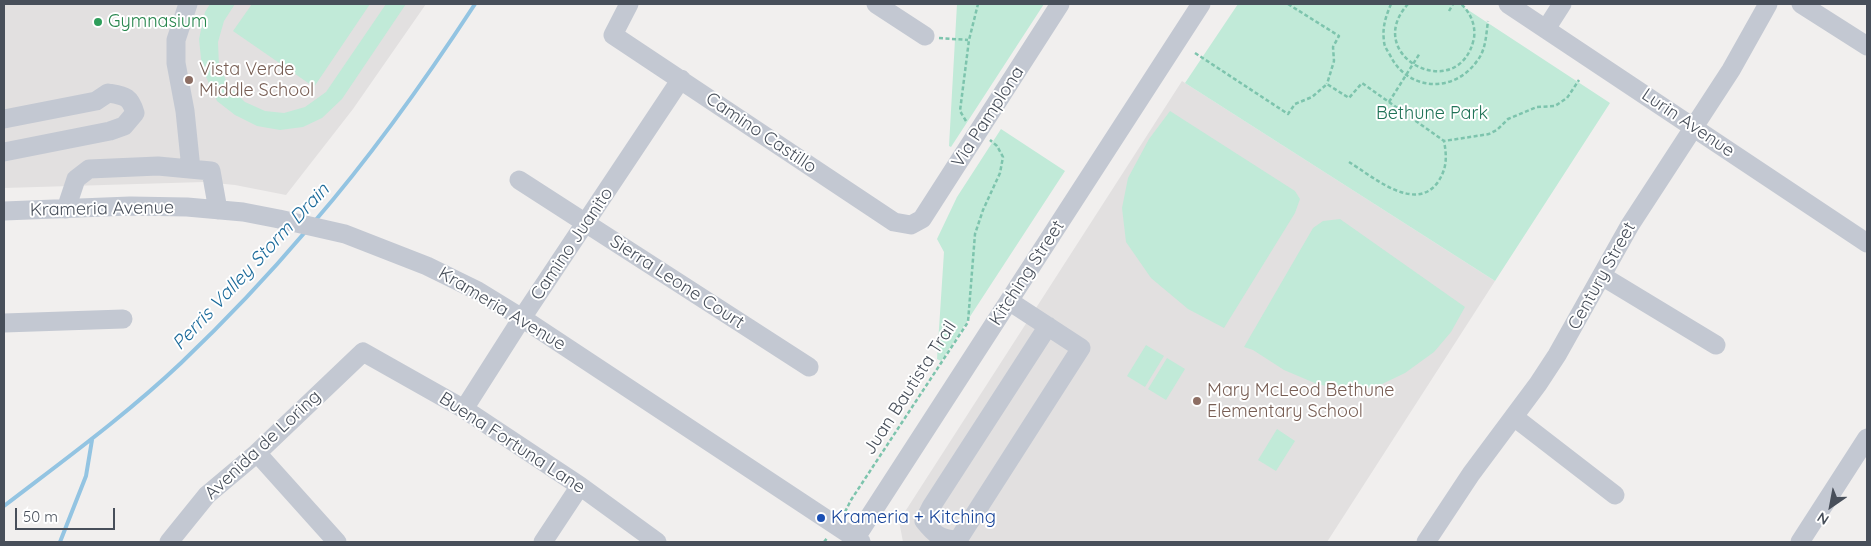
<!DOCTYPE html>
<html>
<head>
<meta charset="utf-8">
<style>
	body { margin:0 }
	#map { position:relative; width:1871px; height:546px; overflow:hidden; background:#f1efee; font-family:Quicksand,sans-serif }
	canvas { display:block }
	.frame { position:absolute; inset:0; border:5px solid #484f5a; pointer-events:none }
	.north { position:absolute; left:1806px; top:481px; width:50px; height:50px; -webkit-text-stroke:4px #fff; paint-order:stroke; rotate:213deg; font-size:14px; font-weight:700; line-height:20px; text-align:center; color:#484f5a }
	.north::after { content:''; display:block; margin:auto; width:18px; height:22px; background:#484f5a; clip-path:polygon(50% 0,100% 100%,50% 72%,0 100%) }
	.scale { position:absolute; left:15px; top:508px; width:100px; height:22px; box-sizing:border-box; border:2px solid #484f5a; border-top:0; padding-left:6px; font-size:15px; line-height:18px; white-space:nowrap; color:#484f5a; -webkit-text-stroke:4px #fff; paint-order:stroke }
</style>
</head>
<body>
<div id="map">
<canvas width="1871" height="546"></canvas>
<div class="frame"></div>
<div class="north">N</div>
<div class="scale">50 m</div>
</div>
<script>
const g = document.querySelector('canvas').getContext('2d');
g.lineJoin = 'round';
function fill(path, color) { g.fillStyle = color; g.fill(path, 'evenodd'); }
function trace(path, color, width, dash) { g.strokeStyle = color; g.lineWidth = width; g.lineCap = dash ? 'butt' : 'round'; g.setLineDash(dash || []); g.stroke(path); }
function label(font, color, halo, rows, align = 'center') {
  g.font = font + ' Quicksand,sans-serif'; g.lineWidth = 4; g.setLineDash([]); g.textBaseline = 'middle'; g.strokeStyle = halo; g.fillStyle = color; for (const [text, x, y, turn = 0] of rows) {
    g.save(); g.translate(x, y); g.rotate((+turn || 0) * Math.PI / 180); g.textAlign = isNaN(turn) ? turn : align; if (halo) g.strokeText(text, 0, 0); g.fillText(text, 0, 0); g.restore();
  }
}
const education = new Path2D(`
	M4,4h422l-73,105 -67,86 -51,-10 -31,-3 -200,6z
	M1182,81l313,200 -168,261h-424l-4,-21z`);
const green = new Path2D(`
	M210,4h25l-11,17 -6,21 1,24 11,22 15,14 20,9 19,2 21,-6 21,-15 60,-88h20l-64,95 -20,19 -19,9 -23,3 -23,-4 -22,-11 -18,-14 -15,-33 -3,-29 6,-27z
	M252,4h118l-56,83 -81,-56z
	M957,4h87l-93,143 -2,-1z
	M1238,4h221l151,99 -115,178 -310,-198z
	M1170,111l125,80 5,8 -5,14 -71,115 -36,-19 -37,-31 -25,-36 -4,-34 6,-30 21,-39z
	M1001,129l64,42 -124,190 -4,-2 7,-107 -7,-13 20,-42z
	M1340,219l125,88 -14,25 -17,20 -29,21 -29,14 -31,3 -28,-6 -33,-14 -31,-20 -9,-3 69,-119 10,-7z
	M1146,345l18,11 -19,31 -18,-11z
	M1167,358l18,11 -19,31 -18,-11z
	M1277,429l18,12 -19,30 -18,-11z`);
const stream = new Path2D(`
	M314,222c59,-68 112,-143 161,-218
	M4,506c60,-46 122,-91 177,-143 44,-42 86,-86 125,-132
	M60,542l26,-66 6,-36`);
const path = new Path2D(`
	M1288,4l51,32 -6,11 1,14 -7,23
	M1391,4c-5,12 -9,23 -7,37 0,5 3,9 6,14 17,36 64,39 87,6 9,-11 9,-26 11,-40
	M1408,4c-48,53 52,102 66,34 2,-13 -4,-26 -13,-34
	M1449,11l4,-7
	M939,38l29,2
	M1195,53l93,61 7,-10 17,-7 15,-13 22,14 13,-15 82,58 45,-7 8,-4 11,-11 29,-12 18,-1 12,-8 12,-18
	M1389,102l31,-49
	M966,121l-6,-10 9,-71 9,-36
	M1349,162c23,14 66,52 89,20 9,-14 9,-25 6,-41
	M845,512l6,-12 117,-178 7,-88 8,-24 17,-37 3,-16 -6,-11 -7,-6
	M824,542l4,-5`);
const minor = new Path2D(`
	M188,4l-12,36v23l9,48 6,58
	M629,4l-16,31 281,187 17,3 11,-6 138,-215
	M876,4l49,32
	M1508,4l359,239
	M1801,4l66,42
	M1546,29l16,-25
	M4,119l92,-18 12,-8c17,3 22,3 27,20l-11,13 -14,5 -106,21
	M519,180l290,187
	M66,209l10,-30 13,-10 69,-3 53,5 7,39
	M4,211l126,-5 57,1 56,5 36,7 66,15 82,32 51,25 44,27 339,224
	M1602,276l114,69
	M4,323l119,-4
	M464,409l58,-91 159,-239
	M1514,417l101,78
	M257,453l80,89
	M958,540l123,-192 -72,-47
	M958,540c-18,-1 -23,-5 -34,-19l7,-14 117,-181
	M169,542l38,-47 50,-42 106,-101 101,57 116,77 77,56
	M543,542l37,-56
	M853,542l348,-538
	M1426,542l45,-68 67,-90 19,-29 73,-130 101,-155 37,-66
	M1800,542l67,-104`);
const markers = [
	[98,22,5,"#2e9e5b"],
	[189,80,5,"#8d6e63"],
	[1197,401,5,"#8d6e63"],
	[821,518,5,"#1a4fb4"]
];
const leisureNames = [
	["Gymnasium",108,22]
];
const educationNames = [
	["Vista Verde",199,70],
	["Middle School",199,91],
	["Mary McLeod Bethune",1207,391],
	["Elementary School",1207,412]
];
const parkNames = [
	["Bethune Park",1432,114]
];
const streetNames = [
	["Via Pamplona",988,117,-57],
	["Lurin Avenue",1688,123,34],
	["Camino Castillo",761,133,34],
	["Krameria Avenue",102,209,-1],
	["Camino Juanito",572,244,-56],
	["Kitching Street",1027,273,-57],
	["Century Street",1602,276,-61],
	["Sierra Leone Court",677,282,33],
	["Krameria Avenue",502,309,31],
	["Juan Bautista Trail",910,388,-57],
	["Buena Fortuna Lane",512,443,33],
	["Avenida de Loring",263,445,-43]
];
const transitNames = [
	["Krameria + Kitching",831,518]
];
const waterNames = [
	["Perris Valley Storm Drain",251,267,-47]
];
fill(education, '#e2e0e0');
fill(green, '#c1ead8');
trace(stream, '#93c4e2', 4);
trace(path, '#7dc4ad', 2.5, [4, 2.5]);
trace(minor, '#c3c8d2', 19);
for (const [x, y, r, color] of markers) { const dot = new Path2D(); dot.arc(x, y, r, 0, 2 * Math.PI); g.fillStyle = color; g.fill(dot); trace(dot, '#fff', 2); }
label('18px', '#27864d', '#fff', leisureNames, 'left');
label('18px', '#785e54', '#fff', educationNames, 'left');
label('18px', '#217358', '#fff', parkNames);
label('18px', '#484f5a', '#fff', streetNames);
label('18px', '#164399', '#fff', transitNames, 'left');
label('italic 19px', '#1b6a9a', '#fff', waterNames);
</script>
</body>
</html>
